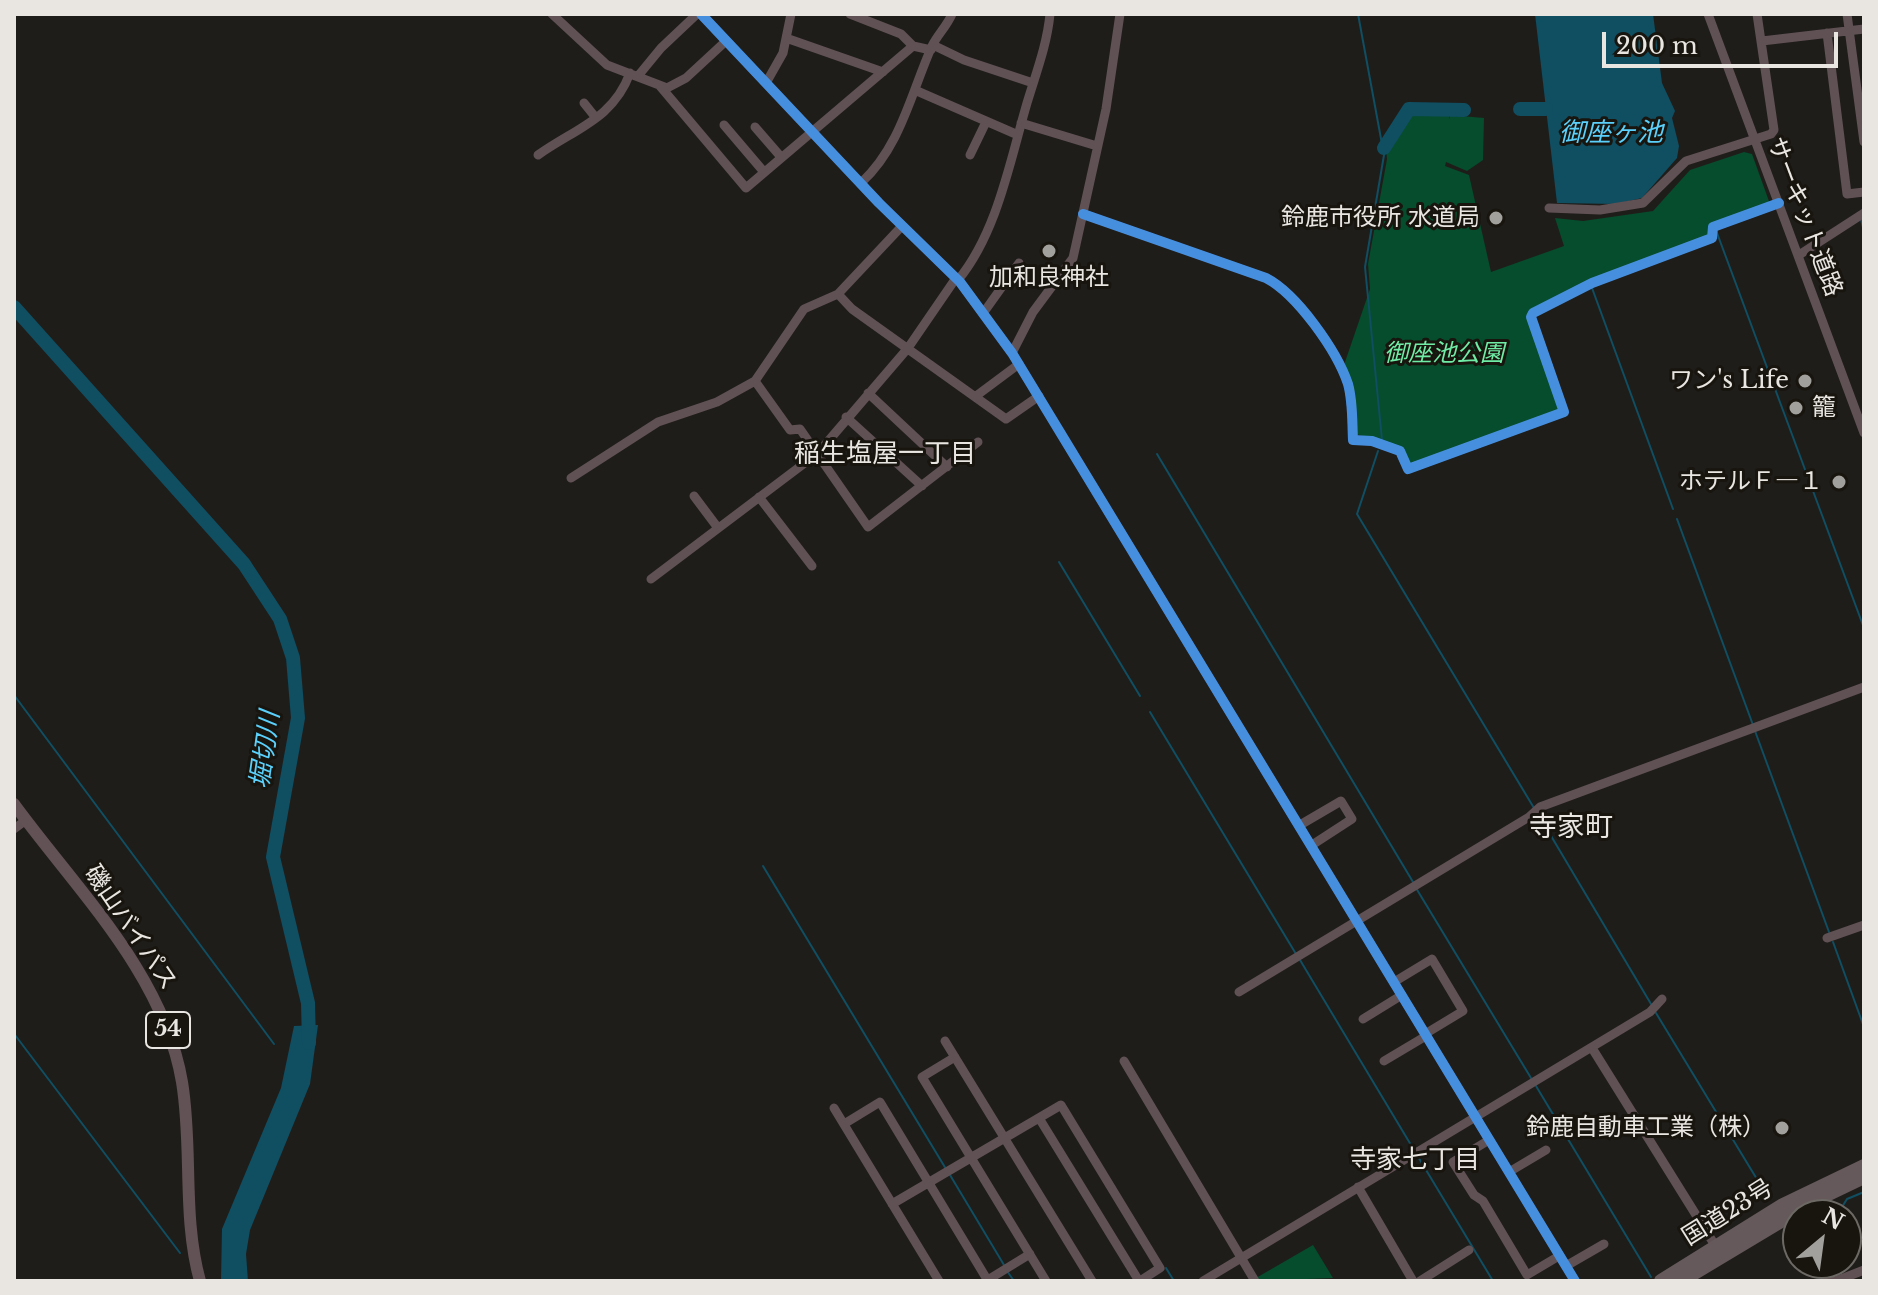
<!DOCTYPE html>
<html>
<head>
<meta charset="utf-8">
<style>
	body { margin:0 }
	#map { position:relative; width:1878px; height:1295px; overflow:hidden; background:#1f1d1a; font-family:"Libre Baskerville",serif }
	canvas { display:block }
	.frame { position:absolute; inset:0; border:16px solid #e9e6e2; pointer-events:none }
	.north { position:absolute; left:1782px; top:1199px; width:80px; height:80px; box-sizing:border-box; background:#18140e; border:2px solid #6c6863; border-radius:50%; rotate:29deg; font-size:22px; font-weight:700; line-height:32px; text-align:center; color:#e9e6e2 }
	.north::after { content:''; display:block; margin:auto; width:28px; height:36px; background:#a2a09c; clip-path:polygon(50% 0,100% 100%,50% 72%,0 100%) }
	.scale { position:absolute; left:1602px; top:32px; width:236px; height:36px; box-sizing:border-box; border:4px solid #e9e6e2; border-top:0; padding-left:10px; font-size:24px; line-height:28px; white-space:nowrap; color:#e9e6e2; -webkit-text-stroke:6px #18140e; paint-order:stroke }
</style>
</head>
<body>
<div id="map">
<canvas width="1878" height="1295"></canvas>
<div class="frame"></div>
<div class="north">N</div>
<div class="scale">200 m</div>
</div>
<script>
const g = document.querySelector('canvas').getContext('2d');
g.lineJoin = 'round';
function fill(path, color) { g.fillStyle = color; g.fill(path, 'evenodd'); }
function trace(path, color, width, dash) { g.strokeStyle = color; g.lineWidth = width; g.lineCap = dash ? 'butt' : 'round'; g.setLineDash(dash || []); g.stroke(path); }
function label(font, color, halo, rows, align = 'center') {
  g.font = font + ' "Libre Baskerville","Noto Sans JP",serif'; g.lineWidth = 6; g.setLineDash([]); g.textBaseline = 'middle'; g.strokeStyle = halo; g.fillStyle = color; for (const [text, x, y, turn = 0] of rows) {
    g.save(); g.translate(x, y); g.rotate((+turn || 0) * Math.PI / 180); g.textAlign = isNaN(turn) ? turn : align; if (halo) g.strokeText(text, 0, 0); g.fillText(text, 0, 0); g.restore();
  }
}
const green = new Path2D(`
	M1411,112l38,1v6l1,-4 34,3 -1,42 -16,11 -21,-9 -1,4 24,9 22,97 73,-26 -9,-28 28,3 70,-10 37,-41 54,-18 8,2 18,50 -59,21 -4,12 -176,73 30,96 -3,6 -147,54 -12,-19 -43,-13 -12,-69 26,-76 -2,-25 19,-105 -1,-11z
	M1313,1245l20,33 -75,3 -2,-3z`);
const water = new Path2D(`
	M1535,14h118l9,69 13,28 -3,7 7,28 -2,12 -35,40 -26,6 -59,-1z
	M318,1025l-8,59 -60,146 -4,24 2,27h-27l1,-52 59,-141 13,-62z`);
const stream = new Path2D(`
	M1358,14l26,141 -19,112 17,173
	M1861,219l3,13
	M1717,233l147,395
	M1592,288l81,221
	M1378,451l-21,63 177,294
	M1157,454l256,428
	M1677,519l76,206
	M1059,562l81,134
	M14,695l260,349
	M1150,712l146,242
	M1755,731l74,201
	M1538,814l113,190
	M763,866l183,303
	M1416,888l115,190
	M1833,942l31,85
	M1300,960l114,190
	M1656,1013l113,186
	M15,1035l165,218
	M1536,1086l115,191
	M1417,1155l76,126
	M950,1175l54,90
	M1837,1215l10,-16 17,-7
	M1787,1226l11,18
	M1810,1263l11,18
	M1166,1268l8,13
	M1007,1271l7,10`);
const river = new Path2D(`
	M1520,109h26
	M1384,148l25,-39 55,1
	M14,307l230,257 36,55 13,39 5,60 -25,139 35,146 1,40`);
const minor = new Path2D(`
	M552,14l55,51 60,23 19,-10 40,-37
	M701,14l178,189 81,79 52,71 563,928
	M850,14l51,20 12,12 18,4
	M1708,14l156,419
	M1847,14l17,128
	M1827,33l20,161 17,-2
	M786,38l97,34
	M1762,41l102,-12
	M933,45l31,15 69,23
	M638,76l23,-28 36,-34
	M766,83l17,-30 8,-39
	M660,86l86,102 167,-142
	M917,91l101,44
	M584,103l12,15
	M1021,123l76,23
	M724,125l40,47
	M755,127l26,30
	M538,155c38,-27 75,-36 92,-82
	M970,155l16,-33
	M861,183c40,-37 50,-90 71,-137 6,-12 15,-20 20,-32
	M1549,208l51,2 43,-7 43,-42 85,-27 3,-4 -17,-116
	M1083,214l183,64c31,16 71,73 82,106 5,18 4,37 5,56l19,1 28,10 8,18 156,-57 -33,-95 2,-4 59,-30 120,-45 1,-11 66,-24
	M1799,255l65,-42
	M958,280c39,-47 52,-119 69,-177 9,-30 20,-58 23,-89
	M838,294l14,15 154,110 33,-23
	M984,312l35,-49
	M1012,353l21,-41 40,-54 33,-149 14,-95
	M755,381l35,49 10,-1 68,98 110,-85
	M868,393l79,74
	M976,396l43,-32
	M846,417l76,69
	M571,478l87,-56 59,-20 38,-21 49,-72 34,-15 64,-68
	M694,496l24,32
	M759,497l53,69
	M651,579l167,-126 90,-105 48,-70
	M1300,825l41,-24 11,18 -40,26
	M14,829l12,-9
	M1827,938l37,-13
	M1394,982l38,-23 31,52 -38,23
	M1239,992l290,-175 11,-10 324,-120
	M1363,1019l39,-24
	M945,1041l147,240
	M1592,1048l124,199
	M955,1057l-33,20 124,204
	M1124,1061l131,220
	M1384,1061l42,-25
	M834,1108l105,173
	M1039,1118l100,163
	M844,1124l36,-22 108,179
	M1489,1140l-36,22 21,33 9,6 44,74 32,-19
	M1509,1172l37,-22
	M1358,1187l55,94
	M892,1204l169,-99 99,163 -20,13
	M1566,1266l38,-22
	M986,1281l44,-27
	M1203,1281l447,-269 12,-13
	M1420,1281l49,-31
	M1836,1281l28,-11`);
const major = new Path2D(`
	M14,804c62,85 150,170 168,278 11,66 0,134 18,199
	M1785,1208l13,21
	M1820,1263l11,18`);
const highway = new Path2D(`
	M1661,1281l122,-76 81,-39
	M1681,1281l135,-81 48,-23`);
const cycleway = new Path2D(`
	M701,14l178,189 81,79 52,71 563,928
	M1083,214l183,64c31,16 71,73 82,106 5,18 4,37 5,56l19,1 28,10 8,18 156,-57 -33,-95 2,-4 59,-30 120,-45 1,-11 66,-24`);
const markers = [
	[1496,218,8,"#a2a09c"],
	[1049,251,8,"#a2a09c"],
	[1805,381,8,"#a2a09c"],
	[1796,408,8,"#a2a09c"],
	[1839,482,8,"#a2a09c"],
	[1782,1128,8,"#a2a09c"]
];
const shields = [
	[168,1030,44]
];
const shieldNames = [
	["54",168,1030]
];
const streetNames = [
	["サーキット道路",1804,217,69],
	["磯山バイパス",130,928,56],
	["国道23号",1728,1213,-32]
];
const poiNames = [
	["鈴鹿市役所 水道局",1480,218],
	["加和良神社",1049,278,"center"],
	["ワン's Life",1789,381],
	["籠",1812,408,"left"],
	["ホテルＦ―１",1823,482],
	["鈴鹿自動車工業（株）",1766,1128]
];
const parkNames = [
	["御座池公園",1444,354]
];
const waterNames = [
	["御座ヶ池",1611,134],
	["堀切川",266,750,-82]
];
const neighbourhoodNames = [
	["稲生塩屋一丁目",885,455],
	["寺家七丁目",1415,1161]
];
const quarterNames = [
	["寺家町",1571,828]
];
fill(green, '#054d2c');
fill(water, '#104e61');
trace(stream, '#104e61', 2);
trace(river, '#104e61', 14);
trace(minor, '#605155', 9);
trace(major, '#625255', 12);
trace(highway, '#65595b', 14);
trace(cycleway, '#468fdf', 10);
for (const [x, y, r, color] of markers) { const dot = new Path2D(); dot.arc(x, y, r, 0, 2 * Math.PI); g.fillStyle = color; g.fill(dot); trace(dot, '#18140e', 3); }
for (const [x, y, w] of shields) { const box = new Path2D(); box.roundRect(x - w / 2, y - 18, w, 36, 6); g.fillStyle = '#18140e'; g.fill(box); trace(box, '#e9e6e2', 2); }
label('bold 22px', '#e9e6e2', null, shieldNames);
label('24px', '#e9e6e2', '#18140e', streetNames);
label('24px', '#e9e6e2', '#18140e', poiNames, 'right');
label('italic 24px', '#6feca5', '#18140e', parkNames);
label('italic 26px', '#5ad0fb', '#18140e', waterNames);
label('26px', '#e9e6e2', '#18140e', neighbourhoodNames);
label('28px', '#e9e6e2', '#18140e', quarterNames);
</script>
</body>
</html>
